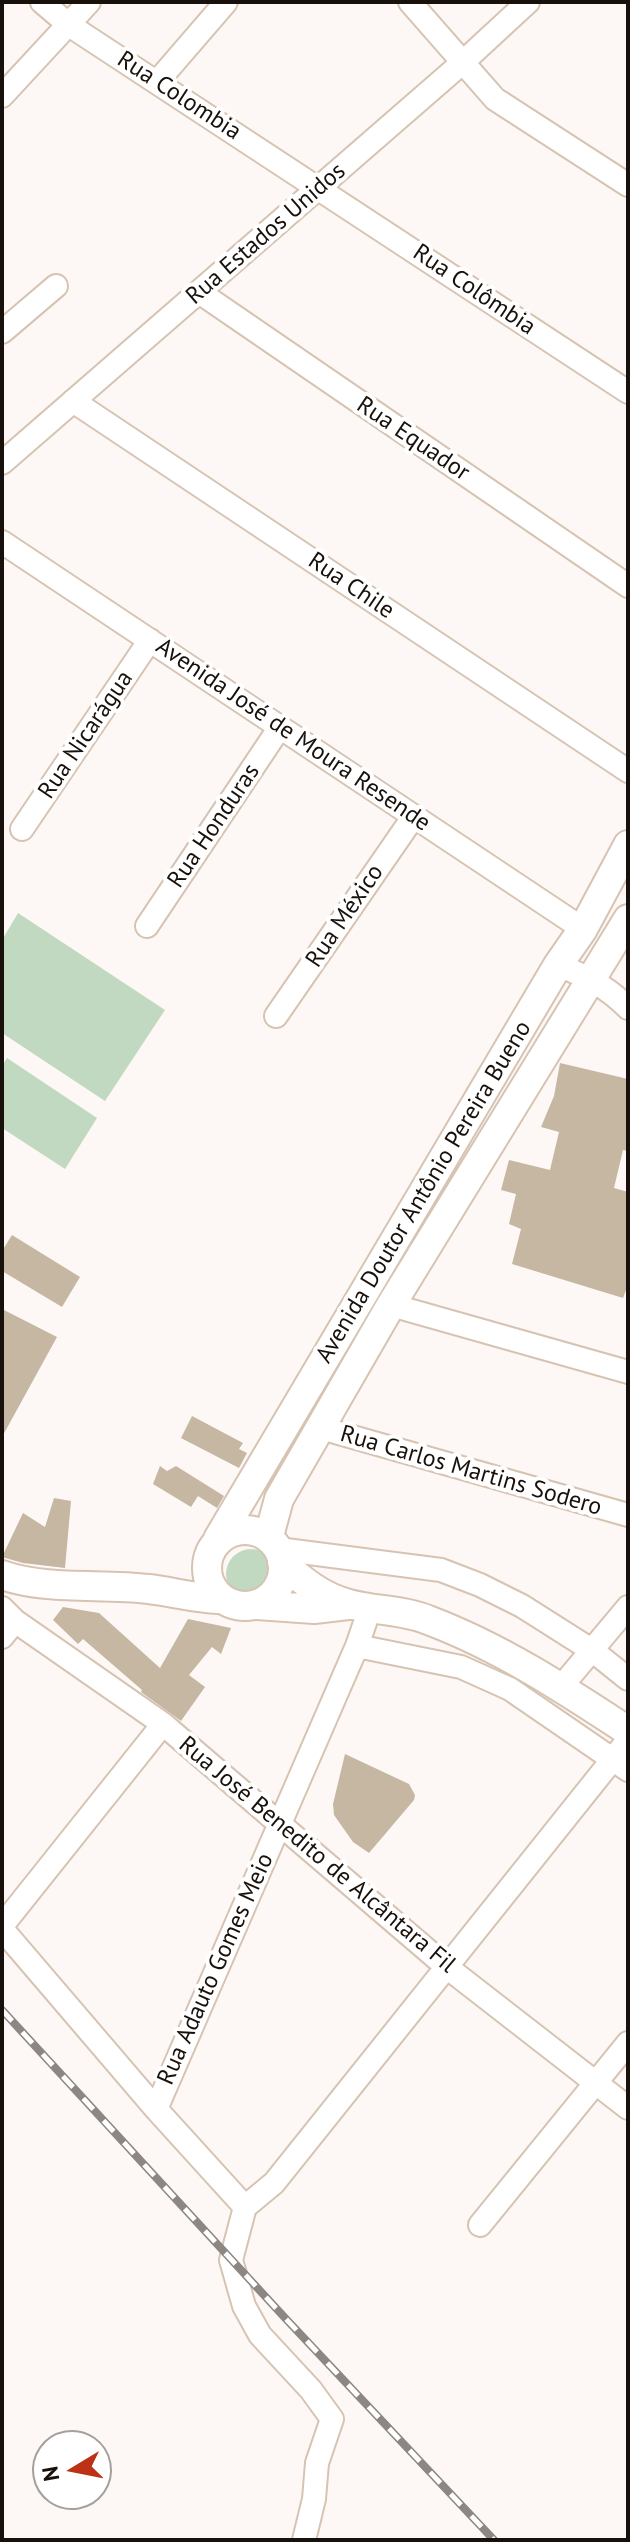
<!DOCTYPE html>
<html>
<head>
<meta charset="utf-8">
<style>
	body { margin:0 }
	#map { position:relative; width:630px; height:2542px; overflow:hidden; background:#fdf8f5; font-family:"PT Sans",sans-serif }
	canvas { display:block }
	.frame { position:absolute; inset:0; border:4px solid #18110b; pointer-events:none }
	.north { position:absolute; left:32px; top:2430px; width:80px; height:80px; box-sizing:border-box; background:#fff; border:2px solid #a3a09d; border-radius:50%; rotate:260deg; font-size:22px; font-weight:700; line-height:32px; text-align:center; color:#18110b }
	.north::after { content:''; display:block; margin:auto; width:28px; height:36px; background:#bd3217; clip-path:polygon(50% 0,100% 100%,50% 72%,0 100%) }
</style>
</head>
<body>
<div id="map">
<canvas width="630" height="2542"></canvas>
<div class="frame"></div>
<div class="north">N</div>
</div>
<script>
const g = document.querySelector('canvas').getContext('2d');
g.lineJoin = 'round';
function fill(path, color) { g.fillStyle = color; g.fill(path, 'evenodd'); }
function trace(path, color, width, dash) { g.strokeStyle = color; g.lineWidth = width; g.lineCap = dash ? 'butt' : 'round'; g.setLineDash(dash || []); g.stroke(path); }
function label(font, color, halo, rows, align = 'center') {
  g.font = font + ' "PT Sans",sans-serif'; g.lineWidth = 8; g.setLineDash([]); g.textBaseline = 'middle'; g.strokeStyle = halo; g.fillStyle = color; for (const [text, x, y, turn = 0] of rows) {
    g.save(); g.translate(x, y); g.rotate((+turn || 0) * Math.PI / 180); g.textAlign = isNaN(turn) ? turn : align; if (halo) g.strokeText(text, 0, 0); g.fillText(text, 0, 0); g.restore();
  }
}
const green = new Path2D(`
	M18,913l147,97 -60,91 -103,-68v-93z
	M7,1058l90,60 -32,51 -63,-41v-62z
	M226 1574a25 25 0 1 1 50 0a25 25 0 1 1-50 0Z`);
const building = new Path2D(`
	M560,1063l68,16v72l-5,-1 -9,38 14,4v93l-5,13 -111,-34 9,-35 -12,-5 7,-30 -15,-4 8,-30 41,10 9,-38 -18,-5 13,-31z
	M12,1235l68,42 -18,30 -60,-36v-20z
	M2,1309l55,28 -55,100z
	M192,1416l51,27 -4,6 8,4 -8,15 -58,-30z
	M160,1466l7,5 9,-5 48,30 -7,12 -19,-12 -7,11 -38,-23z
	M54,1498l17,3 -6,67 -42,-5 -21,-6 21,-44 22,14z
	M63,1607l36,6 61,55 28,-49 43,9 -10,26 -9,-7 -23,28 16,12 -24,34 -40,-29 1,-2 -59,-51 -5,5 -25,-24z
	M345,1754l64,30 6,11 -1,5 -45,53 -16,-11 -19,-27 -1,-11z`);
const minor = new Path2D(`
	M42,2l27,23 559,367
	M410,2l85,97 133,86
	M157,82l69,-80
	M2,96l87,-94
	M199,292l429,294
	M2,332l54,-46
	M73,401l555,370
	M2,463l460,-400 66,-61
	M2,542l581,387
	M22,829l128,-189
	M147,926l133,-199
	M558,965c28,11 49,22 70,43
	M276,1016l138,-200
	M391,1305l237,67
	M321,1428l307,87
	M278,1549l163,21 39,15 42,21 71,45 35,28
	M2,1608l13,13 148,103 285,244 180,140
	M2,1637l13,-16
	M357,1646l104,21 49,22 118,81
	M561,1687l67,-80
	M2,1926l161,-202
	M2,1929l154,180 89,98
	M156,2109l201,-463 13,-38
	M245,2207l29,-24 354,-443
	M245,2207l-14,53 13,46 16,29 51,55 21,29 -15,44 -3,36 -10,41
	M480,2225l148,-182`);
const major = new Path2D(`
	M207 1568a38 38 0 1 1 76 0a38 38 0 1 1-76 0Z
	M269,1536l10,-37 112,-194 237,-386
	M218,1539l340,-574 25,-36 45,-84
	M282,1562c20,19 40,35 67,42 26,7 55,6 79,16 72,27 136,69 200,111
	M2,1575c46,16 99,8 147,14 25,3 48,10 73,10
	M257,1605l57,4 34,-4`);
const rail = new Path2D(`
	M2,2010l284,309 208,221`);
const streetNames = [
	["Rua Colombia",179,96,33],
	["Rua Estados Unidos",266,234,-41],
	["Rua Colômbia",474,290,34],
	["Rua Equador",413,439,34],
	["Rua Chile",351,586,34],
	["Rua Nicarágua",86,735,-56],
	["Avenida José de Moura Resende",293,735,34],
	["Rua Honduras",214,826,-56],
	["Rua México",345,916,-56],
	["Avenida Doutor Antônio Pereira Bueno",424,1192,-59],
	["Rua Carlos Martins Sodero",471,1471,16],
	["Rua José Benedito de Alcântara Fil",317,1855,40],
	["Rua Adauto Gomes Meio",216,1969,-66]
];
fill(green, '#c1d9c1');
fill(building, '#c5b7a2');
trace(minor, '#d7c3b2', 26);
trace(major, '#d7c3b2', 32);
trace(minor, '#fff', 22);
trace(major, '#fff', 28);
trace(rail, '#8d8783', 8);
trace(rail, '#fff', 5, [15]);
label('24px', '#18110b', '#fff', streetNames);
</script>
</body>
</html>
